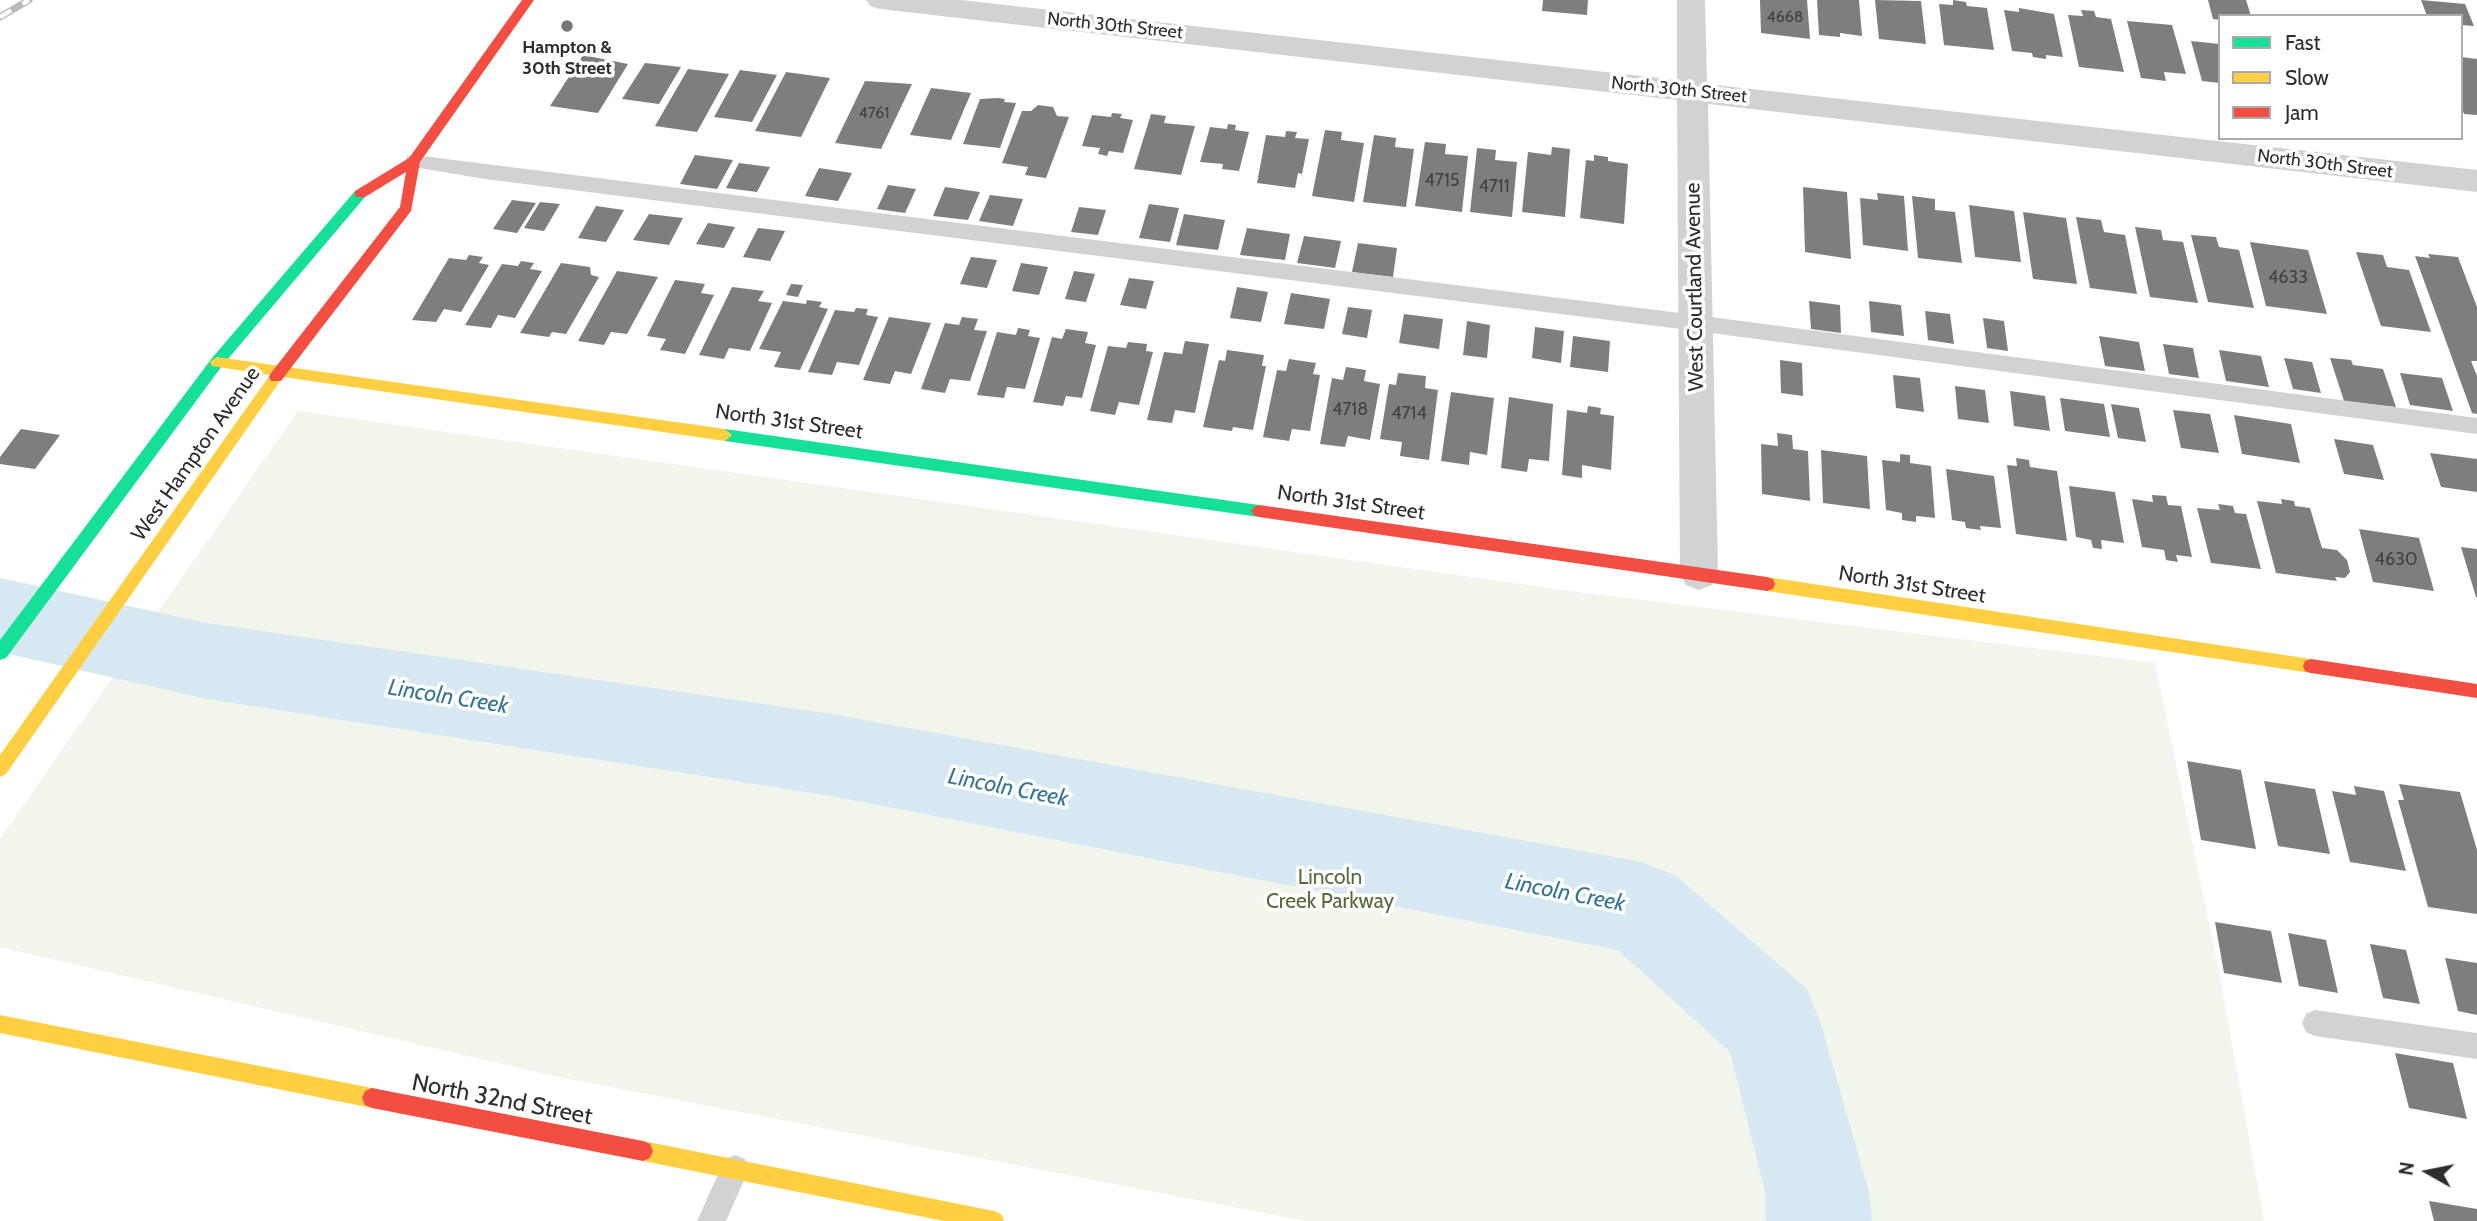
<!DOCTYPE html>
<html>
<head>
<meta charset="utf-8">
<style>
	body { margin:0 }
	#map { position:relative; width:2477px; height:1221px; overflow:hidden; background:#fff; font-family:Cabin,sans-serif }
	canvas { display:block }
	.legend { position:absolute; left:2218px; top:14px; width:245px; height:126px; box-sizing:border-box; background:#fff; border:2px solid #ababab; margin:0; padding:9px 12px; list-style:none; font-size:21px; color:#2d2d2d }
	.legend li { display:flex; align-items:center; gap:14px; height:35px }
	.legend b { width:35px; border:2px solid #ababab }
	.north { position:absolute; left:2393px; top:1137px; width:70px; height:70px; -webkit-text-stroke:5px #fff; paint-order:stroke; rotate:279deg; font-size:19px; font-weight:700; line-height:28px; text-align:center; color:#2d2d2d }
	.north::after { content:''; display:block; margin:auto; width:24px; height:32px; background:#2d2d2d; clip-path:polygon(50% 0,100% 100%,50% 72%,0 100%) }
</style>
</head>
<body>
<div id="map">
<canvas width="2477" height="1221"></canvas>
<ul class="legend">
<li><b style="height:9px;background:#16e098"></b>Fast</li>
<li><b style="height:9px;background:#ffcf43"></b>Slow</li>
<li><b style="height:9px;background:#f24e42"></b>Jam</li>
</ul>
<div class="north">N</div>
</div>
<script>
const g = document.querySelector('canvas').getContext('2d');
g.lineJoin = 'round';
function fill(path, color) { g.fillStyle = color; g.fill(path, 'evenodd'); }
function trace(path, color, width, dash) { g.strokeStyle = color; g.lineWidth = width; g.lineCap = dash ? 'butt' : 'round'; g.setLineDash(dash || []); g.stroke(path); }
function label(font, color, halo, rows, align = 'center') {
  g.font = font + ' Cabin,sans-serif'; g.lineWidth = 7; g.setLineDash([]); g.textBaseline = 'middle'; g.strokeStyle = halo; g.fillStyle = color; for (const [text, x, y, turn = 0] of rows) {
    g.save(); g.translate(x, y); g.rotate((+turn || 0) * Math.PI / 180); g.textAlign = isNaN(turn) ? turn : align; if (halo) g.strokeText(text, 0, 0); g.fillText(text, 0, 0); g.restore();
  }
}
const green = new Path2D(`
	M298,411l1279,181 578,71 63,304 46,254h-958l-752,-145 -554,-129v-108z`);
const river = new Path2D(`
	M0,578l207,45 625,91 810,148 33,13 132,114 14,35 48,168 3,29h-106l-1,-29 -35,-140 -112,-102 -786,-154 -625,-97 -207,-47z`);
const building = new Path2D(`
	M1543,0h45l-1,15 -45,-4z
	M1760,0h47l3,39 -49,-6z
	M1817,0h42l3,36 -22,-3v4l-21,-2z
	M1875,0l46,1 5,43 -47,-5z
	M1953,0l13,2 1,4 20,2 7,42 -50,-5 -5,-41 14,1z
	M2208,0h38l5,16h-31v4l-7,-1z
	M2421,0l44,4 9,22 -13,-1v-9h-34z
	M2019,8l35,6 9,43 -17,-2v4l-13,-2 -1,-4 -20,-2 -8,-41 15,2z
	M2081,10l13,1 2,6 15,2 13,53 -45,-5 -11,-52 15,1z
	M2127,21l45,4 14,49 -22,-2 2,9 -25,-3z
	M2191,41l29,3v39l-18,-2z
	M583,55l45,9 -30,49 -48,-7z
	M2461,57l16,2v56l-13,-1 -3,-8z
	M645,63l36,4 -22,37 -37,-5z
	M688,69l41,5 -32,58 -42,-6z
	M740,70l37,5 -25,47 -38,-5z
	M786,72l44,6 -29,59 -46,-6z
	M865,81l47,3 -31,65 -46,-6z
	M931,88l40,5 -20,47 -41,-5z
	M998,98l7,1 -1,3 12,1 -16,45 -37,-4 17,-45z
	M1038,105l15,2 4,9 12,1 -23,61 -21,-3 3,-8 -26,-4 20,-52h9z
	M1112,113l10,1 -2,4 13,2 -10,33 -14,-2 -2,5 -9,-2 2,-6 -18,-2 10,-31 19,2z
	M1151,114l15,2 -2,7 31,3 -14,49 -47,-6z
	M1228,124l8,1 -1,5 14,2 -10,39 -17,-2 1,-5 -23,-2 10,-35 17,2z
	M1325,130l17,2 -1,8 23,3 -10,59 -42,-6z
	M1286,131l11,1 -2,6 14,1 -7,35 -4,-1 -3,15 -38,-5 9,-48 19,2z
	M1374,135l22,3 -1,9 19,2 -8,58 -43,-5z
	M1425,142l21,2 -1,10 23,2 -6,56 -47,-6z
	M1552,147l18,2 -5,68 -43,-5 6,-60 23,3z
	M1477,148l19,2 -1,10 22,2 -5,55 -42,-5z
	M695,155l38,5 -16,29 -37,-5z
	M1594,155l14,2v4l20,3 -4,60 -44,-6 6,-58 8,1z
	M739,163l31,4 -13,25 -31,-4z
	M819,168l33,5 -14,28 -33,-5z
	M888,185l28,4 -11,24 -28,-4z
	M945,187l35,5 -12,28 -35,-4z
	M1803,187l44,5 4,67 -46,-7z
	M1877,193l27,3 4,55 -45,-6 -3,-47 18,2z
	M990,195l33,4 -10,27 -34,-5z
	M1912,196l23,3v11l20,2 7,51 -44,-5z
	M512,200l24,3 -19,30 -24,-4z
	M540,202l20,2 -16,27 -20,-3z
	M1149,204l30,4 -9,34 -31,-4z
	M1969,205l45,6 7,51 -46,-5z
	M596,206l28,4 -18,32 -28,-4z
	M1079,207l27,3 -8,25 -27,-3z
	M2023,212l43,6 11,66 -44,-5z
	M649,214l34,4 -14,27 -36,-5z
	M1184,214l41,6 -7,30 -42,-5z
	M2076,217l25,3 3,12 21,3 12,59 -47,-6z
	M708,223l27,4 -11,21 -28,-4z
	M2135,227l26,3 2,10 20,2 15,61 -48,-6z
	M758,228l27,3 -15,30 -27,-4z
	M1247,228l43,6 -5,26 -45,-5z
	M2191,235l25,2 3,10 20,3 15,58 -46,-6z
	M1304,236l37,5 -6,27 -38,-5z
	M2250,242l58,8 19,64 -61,-8z
	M1358,243l39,5 -4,29 -41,-5z
	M2356,252l27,3 4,12 22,3 22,62 -50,-6z
	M2428,254l30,3 19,50v54h-6l6,15v38l-5,-1 -57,-157 15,2z
	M469,255l14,2 -4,6 10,2 -28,47 -17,-3 -8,13 -24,-2 37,-62 17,2z
	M971,257l26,3 -10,28 -27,-4z
	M521,261l13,2 -4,6 12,2 -27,47 -17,-3 -7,13 -26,-3 37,-61 16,2z
	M561,263l29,4 1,8 8,2 -33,57 -14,-2 -3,5 -29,-4z
	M1021,263l27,4 -9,28 -27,-4z
	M617,271l41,6 -31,57 -16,-2 -7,13 -26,-4z
	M1074,271l21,3 -9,28 -21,-3z
	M1129,278l25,3 -8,28 -26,-4z
	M675,280l30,4 -4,9 13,2 -29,59 -25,-4 6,-11 -19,-3z
	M791,284l12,1 -5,12 -12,-2z
	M732,287l32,4 -6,10 14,2 -22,48 -21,-3 -5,11 -25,-4z
	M1237,287l31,5 -7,30 -31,-4z
	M1291,293l39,6 -6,30 -40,-5z
	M807,300l15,2 -3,5 9,2 -28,61 -26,-3 7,-15 -22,-3 24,-48 23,3z
	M1809,301l31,4 1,28 -30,-4z
	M1869,301l32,4 3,31 -33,-4z
	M1348,307l24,3 -5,28 -25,-4z
	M856,308l12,1 -2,6 12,2 -19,48 -22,-3 -5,13 -24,-3 27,-62 19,2z
	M1925,311l25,3 4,30 -26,-4z
	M1404,314l39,5 -4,30 -40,-6z
	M889,317l42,6 -20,51 -16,-3 -5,13 -27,-4z
	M962,317l16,2 -4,11 13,1 -17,50 -20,-2 -5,14 -24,-4 24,-66 14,2z
	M1983,318l21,3 4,30 -21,-3z
	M1467,321l23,4 -3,33 -24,-3z
	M1535,327l29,4 -3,32 -29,-5z
	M1018,328l12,2 -2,6 12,2 -15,51 -18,-2 -3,11 -27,-3 20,-63 19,3z
	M1066,329l22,3 -3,11 11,2 -14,53 -16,-2 -3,10 -30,-4 19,-65 10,2z
	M1573,336l37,5 -2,31 -38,-5z
	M2099,336l40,6 6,29 -40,-5z
	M1185,341l24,3 -14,69 -20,-3 -3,13 -25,-3 17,-68 18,2z
	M1128,342l19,2 -1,7 7,1 -14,53 -20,-3 -4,13 -25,-4 18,-65 18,2z
	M2163,344l30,4 6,30 -30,-4z
	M1227,350l37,5 -2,11h4l-13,64 -20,-3 -1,4 -29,-4 16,-67 6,1z
	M2219,350l42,6 8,31 -43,-6z
	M2284,358l28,4 9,31 -28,-4z
	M2330,358l21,2 2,5 30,4 13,38 -52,-6z
	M1289,359l27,4 -3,11 7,1 -10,56 -18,-2 -3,12 -26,-4 14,-67 9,1z
	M1780,360l22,3 1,33 -22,-3z
	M1346,367l20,3 -2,11 16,3 -10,56 -22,-4 -3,11 -25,-3 12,-66 11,2z
	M1398,373l28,3 -1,12 13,2 -9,70 -29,-4 2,-14 -22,-3 9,-55 7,1z
	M2400,373l42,5 11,33 -43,-6z
	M1893,375l27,3 4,34 -28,-4z
	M1955,386l30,4 4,33 -31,-4z
	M2010,391l35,5 5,35 -36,-5z
	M1451,392l43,6 -7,57 -17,-3 -1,13 -28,-4z
	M1509,397l44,7 -4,57 -20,-2 -2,13 -26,-4z
	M2060,398l44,6 6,33 -45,-6z
	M2111,404l28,4 7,34 -28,-4z
	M1588,406l13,2 -1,6 14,2 -3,54 -29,-5v13l-20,-3 5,-65 20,3z
	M2173,410l37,4 9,39 -38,-5z
	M2234,415l57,9 9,39 -58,-9z
	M21,429l39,6 -25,34 -35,-5v-7z
	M1777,433l15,2 1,14 15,2 2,50 -48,-7 -1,-50 17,2z
	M2334,439l39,6 11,35 -40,-6z
	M1821,450l46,6 3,53 -47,-6z
	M2430,453l47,6v33l-36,-5z
	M1900,454l10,1v8l21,3 4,52 -19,-2v6l-14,-2v-7l-16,-3 -4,-50 18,2z
	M2016,458l13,2 1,7 27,4 10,70 -51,-7 -9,-69 10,1z
	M1946,469l48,7 7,52 -21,-2 1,4 -15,-2 -1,-6 -13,-2z
	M2069,486l46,6 9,51 -23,-3 1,9 -9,-1 -2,-8 -15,-3z
	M2152,495l14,1 2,9 13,1 11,51 -16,-2 2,7 -12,-2 -2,-10 -22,-3 -10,-48 21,3z
	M2281,499l13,2 1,5 15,2 12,40 15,2 10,10 3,12 -5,6 -10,-1 2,4 -61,-8 -19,-72 25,3z
	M2218,504l15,2 2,7 11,1 15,55 -50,-6 -14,-55 23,2z
	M2359,529l60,9 15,53 -61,-9z
	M2461,547l16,2v48h-1z
	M2187,761l54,9 15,79 -55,-9z
	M2264,781l51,8 15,65 -52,-8z
	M2399,784l61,8 17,58v64l-49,-7 -30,-107h6z
	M2354,786l30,5 22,80 -56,-9 -18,-71 24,4z
	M2215,922l56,9 11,52 -58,-10z
	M2288,933l38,7 12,53 -39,-7z
	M2370,944l36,6 14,54 -37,-6z
	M2445,958l32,5v52l-19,-4z
	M2395,1053l58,10 14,56 -58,-11z
	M2429,1201l48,8v12h-43z`);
const lane = new Path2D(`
	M414,155l1282,160 781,103v16l-781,-103 -1211,-152 -78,-13 -2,-5 2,-5z
	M2315,1010l162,23v26l-162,-23 -9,-4 -4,-9 4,-9z
	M735,1155l10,4 4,10 -23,52h-29l28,-62z`);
const street = new Path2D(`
	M866,0h95l716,80v-80h28l2,84 770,86v22l-769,-88 10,470 -6,11 -13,5 -13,-5 -6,-11 -3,-474 -797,-91 -10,-3z`);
const fast = new Path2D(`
	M360,189l5,2v6l-143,169 -216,292 -6,2v-20l212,-282 143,-167z
	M725,429l534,76 5,2 3,4 -3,4 -5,2 -534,-76 -7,-6z`);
const slow = new Path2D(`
	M217,357l508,72 7,6 -7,6 -442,-64 -277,397 -6,3v-22l270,-380 -58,-9 -2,-4z
	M1767,577l544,82 6,2 2,5 -2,5 -6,2 -544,-82 -6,-2 -2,-5 2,-5z
	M0,1015l372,73 7,3 3,7 -3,7 -7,3 -372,-75z
	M643,1141l351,70 7,3 3,7h-60l-301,-60 -7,-3 -3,-7 3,-7z`);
const jam = new Path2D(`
	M522,0h12l-114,162 -9,49 -130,170h-10l-2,-4 2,-4 129,-166 6,-35 -41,25h-10v-6l54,-33z
	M1259,505l508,72 6,2 2,5 -2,5 -6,2 -508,-74 -5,-2 -3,-4 3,-4z
	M2311,659l166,25v14l-166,-25 -6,-2 -2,-5 2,-5z
	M372,1088l271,53 7,3 3,7 -3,7 -7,3 -271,-53 -7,-3 -3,-7 3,-7z`);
const rail = new Path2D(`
	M0,17l29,-17`);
const markers = [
	[567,26,7,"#767676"]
];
const farNumbernames = [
	["4668",1785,17],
	["4761",874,113]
];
const farStreetnames = [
	["North 30th Street",1115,26,6],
	["North 30th Street",1679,90,6],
	["North 30th Street",2325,164,7]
];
const farPoinames = [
	["Hampton &",567,48],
	["30th Street",567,69]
];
const numberNames = [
	["4715",1442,181],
	["4711",1494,187],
	["4633",2288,278],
	["4718",1350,410],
	["4714",1409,414],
	["4630",2396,560]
];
const streetNames = [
	["West Courtland Avenue",1695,287,-91],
	["North 31st Street",789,422,8],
	["West Hampton Avenue",196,454,-55],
	["North 31st Street",1351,503,8],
	["North 31st Street",1912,585,9]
];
const parkNames = [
	["Lincoln",1330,878],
	["Creek Parkway",1330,902]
];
const waterNames = [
	["Lincoln Creek",448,697,9],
	["Lincoln Creek",1008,788,11],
	["Lincoln Creek",1565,893,11]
];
const nearStreetnames = [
	["North 32nd Street",502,1100,11]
];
fill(green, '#f1f5eb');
fill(river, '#d6e9f2');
fill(building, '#7e7e7e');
fill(lane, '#d2d2d2');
fill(street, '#d2d2d2');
fill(fast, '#16e098');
fill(slow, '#ffcf43');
fill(jam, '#f24e42');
trace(rail, '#b9b9b9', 7);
trace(rail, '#fff', 4.5, [13]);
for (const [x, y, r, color] of markers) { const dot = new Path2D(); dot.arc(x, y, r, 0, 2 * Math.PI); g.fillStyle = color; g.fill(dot); trace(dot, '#fff', 2.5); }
label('16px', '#414141', null, farNumbernames);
label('18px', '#2d2d2d', '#fff', farStreetnames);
label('bold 18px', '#2d2d2d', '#fff', farPoinames);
label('18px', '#414141', null, numberNames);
label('21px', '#2d2d2d', '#fff', streetNames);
label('21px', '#536c38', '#fff', parkNames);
label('italic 23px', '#377594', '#fff', waterNames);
label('24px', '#2d2d2d', '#fff', nearStreetnames);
</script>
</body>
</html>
